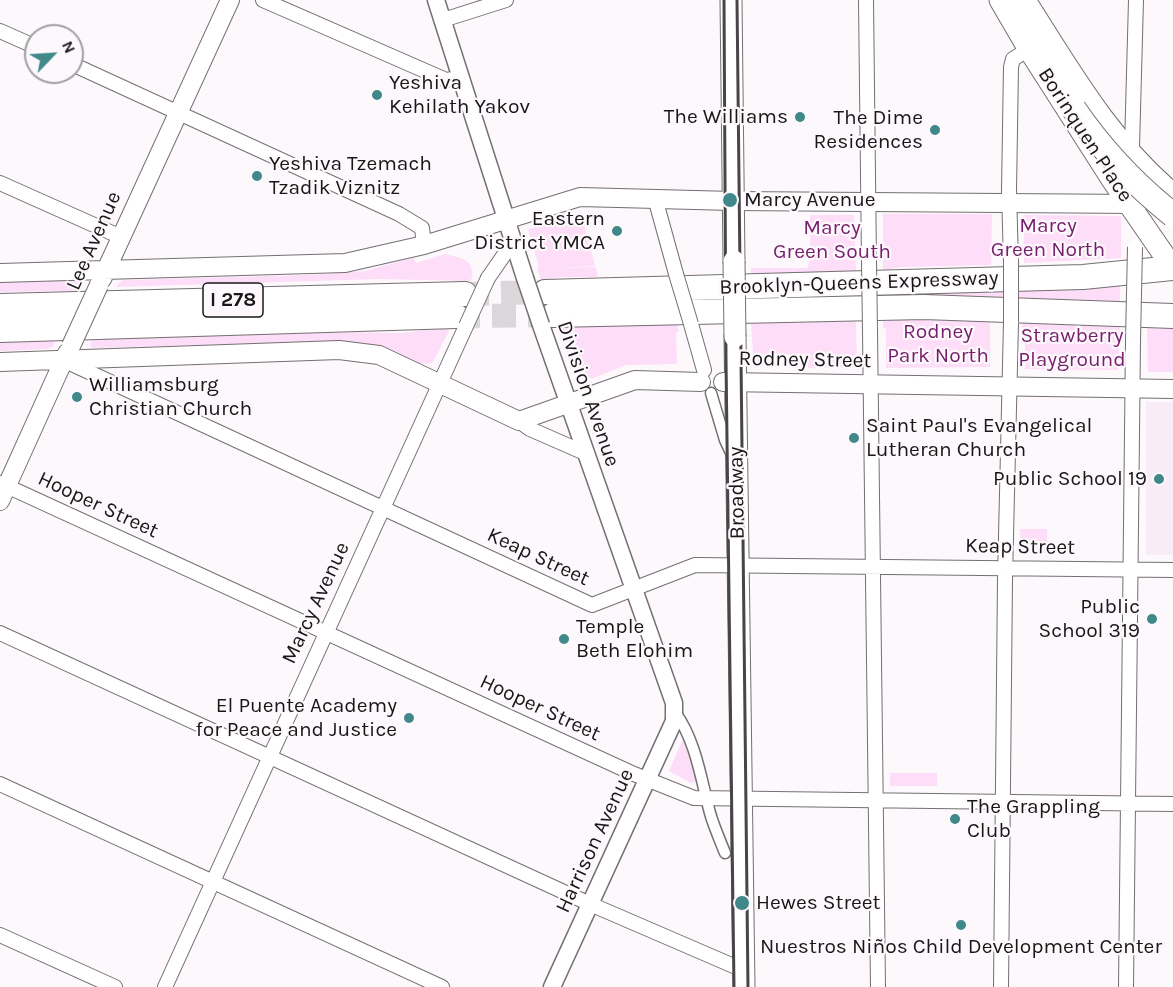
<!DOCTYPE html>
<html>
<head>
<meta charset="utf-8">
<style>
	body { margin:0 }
	#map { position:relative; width:1173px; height:987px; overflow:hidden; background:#fdf8fc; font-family:Karla,sans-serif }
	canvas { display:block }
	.north { position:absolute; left:24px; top:24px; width:60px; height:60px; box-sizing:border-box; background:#fdf8fc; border:2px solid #a19ea1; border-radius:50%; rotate:65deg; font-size:16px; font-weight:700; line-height:24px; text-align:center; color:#181718 }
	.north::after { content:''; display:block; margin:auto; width:21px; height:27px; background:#40888a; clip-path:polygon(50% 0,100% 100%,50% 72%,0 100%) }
</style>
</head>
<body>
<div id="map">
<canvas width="1173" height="987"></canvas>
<div class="north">N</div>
</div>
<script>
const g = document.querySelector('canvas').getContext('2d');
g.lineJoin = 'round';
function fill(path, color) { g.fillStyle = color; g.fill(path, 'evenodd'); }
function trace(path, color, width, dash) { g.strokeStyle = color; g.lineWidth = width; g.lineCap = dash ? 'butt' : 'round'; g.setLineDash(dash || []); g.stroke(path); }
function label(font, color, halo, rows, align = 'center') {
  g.font = font + ' Karla,sans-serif'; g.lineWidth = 4.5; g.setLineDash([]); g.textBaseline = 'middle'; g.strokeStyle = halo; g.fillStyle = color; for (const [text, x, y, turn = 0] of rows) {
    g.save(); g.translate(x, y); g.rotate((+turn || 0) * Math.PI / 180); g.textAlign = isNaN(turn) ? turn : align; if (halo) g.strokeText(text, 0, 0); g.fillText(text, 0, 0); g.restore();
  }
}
const built = new Path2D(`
	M1146,402h27v153h-27z`);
const green = new Path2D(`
	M581,214l14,52 -43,2 44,-1 2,10h-35l-22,3 -4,-12 2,-1 -11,-38z
	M883,214h109l-1,51 -89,2 -19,3z
	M810,215h44l2,56 -105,3v-6h57l2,-10z
	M1024,215l97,1v42l-97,5z
	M445,254c16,4 32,6 26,27l-92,-2 -263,8 6,-7 186,-5 57,-4 48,-13 3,5z
	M79,280l2,6 -3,5 -78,1v-10z
	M1120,285v16l-247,-8z
	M883,317l65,4h42v46l-104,1v-39l-3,-1z
	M856,319l1,48 -49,1 -1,-14 -54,1 -2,-34z
	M676,321l3,11h-3l1,32 -51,1 -35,14 -11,-6 -6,-37 -14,-1 -4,-10z
	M1022,322l98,2 -2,46 -93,-1v-38h-3z
	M451,327l-18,35c-18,7 -32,-8 -49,-13 -12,-4 -25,-5 -37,-8l-255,7 -2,-3 3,-6 228,-7 80,1z
	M1147,328l26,1v43h-25z
	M56,339l-3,8 -6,2 -47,2v-9z
	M1020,529h27v24h-27z
	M683,739l14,42 -6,2 -22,-12z
	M890,773h47v13h-47z`);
const motorwayTunnel = new Path2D(`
	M465,294l80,-2
	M456,316l97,-1`);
const pedestrian = new Path2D(`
	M711,393l14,47 7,15
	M675,712c21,29 26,67 35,101 4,14 10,27 15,40`);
const minor = new Path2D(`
	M263,0l183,80 15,-2
	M866,0l3,262
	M443,20l63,-20
	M0,31l36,16
	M72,64l327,150 23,14 2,17
	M1132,147l4,-147
	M0,183l121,54
	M655,198l21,76
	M1011,263l-2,-72 2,-124 2,-8 16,-10
	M488,278l25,-36
	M691,324l13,46
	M870,331l8,656
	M63,360l529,245 103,-40 478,5
	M519,421l11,8 55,24
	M0,483l634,291 60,24 479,6
	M0,633l590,271 153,66
	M0,784l442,203
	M0,935l115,52
	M165,987l301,-661
	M1001,987l4,-408 6,-257
	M1126,987l7,-647`);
const tertiary = new Path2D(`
	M436,0l89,278
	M541,325l133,378v18l-122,266`);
const secondary = new Path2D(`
	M0,273l345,-10 79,-18 156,-48 153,4 405,3
	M102,279l128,-279
	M0,362l339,-12 40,5 140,66 116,-41 66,2
	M723,382l450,7
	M0,501l67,-148`);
const primary = new Path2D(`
	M731,0l3,261
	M1000,0l28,48 85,133 60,87
	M735,337l9,650`);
const motorway = new Path2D(`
	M1023,0c45,70 85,142 150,196
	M545,292l538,-15 90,-9
	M0,306l465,-12
	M553,315l371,-8 249,9
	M0,330l456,-14`);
const rail = new Path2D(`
	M724,0l2,361 8,626
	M737,0l11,987`);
const minorBridge = new Path2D(`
	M869,262l1,69
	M676,274l15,50
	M1011,322v-59
	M466,326l22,-48
	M1133,340l2,-93`);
const tertiaryBridge = new Path2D(`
	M525,278l16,47`);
const secondaryBridge = new Path2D(`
	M71,346l28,-61`);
const primaryBridge = new Path2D(`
	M734,261l1,76`);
const motorwayBridge = new Path2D(`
	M1074,109c28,41 60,75 99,106`);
const markers = [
	[377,95,6,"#40888a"],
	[800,117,6,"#40888a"],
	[935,130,6,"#40888a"],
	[257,176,6,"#40888a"],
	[730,200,8,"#40888a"],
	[617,231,6,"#40888a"],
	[77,397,6,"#40888a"],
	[854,438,6,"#40888a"],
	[1159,479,6,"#40888a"],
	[1152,619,6,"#40888a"],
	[564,639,6,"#40888a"],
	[409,718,6,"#40888a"],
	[955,819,6,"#40888a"],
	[742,903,8,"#40888a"],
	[961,925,6,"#40888a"]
];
const shields = [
	[233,300,60]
];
const shieldNames = [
	["I 278",233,300]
];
const poiNames = [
	["Yeshiva",389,83],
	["Kehilath Yakov",389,107],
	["The Williams",788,117,"right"],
	["The Dime",923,118,"right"],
	["Residences",923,142,"right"],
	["Yeshiva Tzemach",269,164],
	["Tzadik Viznitz",269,188],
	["Marcy Avenue",744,200],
	["Eastern",605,219,"right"],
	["District YMCA",605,243,"right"],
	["Williamsburg",89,385],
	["Christian Church",89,409],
	["Saint Paul's Evangelical",866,426],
	["Lutheran Church",866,450],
	["Public School 19",1147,479,"right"],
	["Public",1140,607,"right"],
	["School 319",1140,631,"right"],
	["Temple",576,627],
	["Beth Elohim",576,651],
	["El Puente Academy",397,706,"right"],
	["for Peace and Justice",397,730,"right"],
	["The Grappling",967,807],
	["Club",967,831],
	["Hewes Street",756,903],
	["Nuestros Niños Child Development Center",961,947,"center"]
];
const streetNames = [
	["Borinquen Place",1085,135,57],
	["Lee Avenue",94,241,-66],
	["Brooklyn-Queens Expressway",859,283,-2],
	["Rodney Street",805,360,1],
	["Division Avenue",588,394,71],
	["Broadway",737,493,-91],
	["Hooper Street",98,505,25],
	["Keap Street",1020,547,1],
	["Keap Street",538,557,25],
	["Marcy Avenue",316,603,-65],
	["Hooper Street",540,708,25],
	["Harrison Avenue",595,841,-65]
];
const parkNames = [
	["Marcy",1048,226],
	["Green North",1048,250],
	["Marcy",832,228],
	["Green South",832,252],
	["Rodney",938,332],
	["Park North",938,356],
	["Strawberry",1072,336],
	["Playground",1072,360]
];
fill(built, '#f8ecf6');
fill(green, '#fdddf7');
trace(motorwayTunnel, '#dbd6da', 24, [24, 12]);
trace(pedestrian, '#736f72', 13);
trace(minor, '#736f72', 16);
trace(tertiary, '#736f72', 19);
trace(secondary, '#736f72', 20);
trace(primary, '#736f72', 23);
trace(motorway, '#736f72', 26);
trace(pedestrian, '#fff', 10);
trace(minor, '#fff', 14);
trace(tertiary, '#fff', 16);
trace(secondary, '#fff', 18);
trace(primary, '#fff', 21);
trace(motorway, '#fff', 24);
trace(rail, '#474547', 3);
trace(minorBridge, '#736f72', 16, []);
trace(tertiaryBridge, '#736f72', 19, []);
trace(secondaryBridge, '#736f72', 20, []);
trace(primaryBridge, '#736f72', 23, []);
trace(motorwayBridge, '#736f72', 26, []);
trace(minorBridge, '#fff', 14);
trace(tertiaryBridge, '#fff', 16);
trace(secondaryBridge, '#fff', 18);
trace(primaryBridge, '#fff', 21);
trace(motorwayBridge, '#fff', 24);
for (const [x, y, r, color] of markers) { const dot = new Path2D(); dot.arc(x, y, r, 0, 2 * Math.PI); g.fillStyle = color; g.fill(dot); trace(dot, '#fdf8fc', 2); }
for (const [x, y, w] of shields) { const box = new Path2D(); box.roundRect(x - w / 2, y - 17, w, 34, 4.5); g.fillStyle = '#fdf8fc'; g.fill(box); trace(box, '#181718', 1.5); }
label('bold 20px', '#181718', null, shieldNames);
label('21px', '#181718', '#fdf8fc', poiNames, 'left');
label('21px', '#181718', '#fdf8fc', streetNames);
label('21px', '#761f6d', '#fdf8fc', parkNames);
</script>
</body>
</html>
